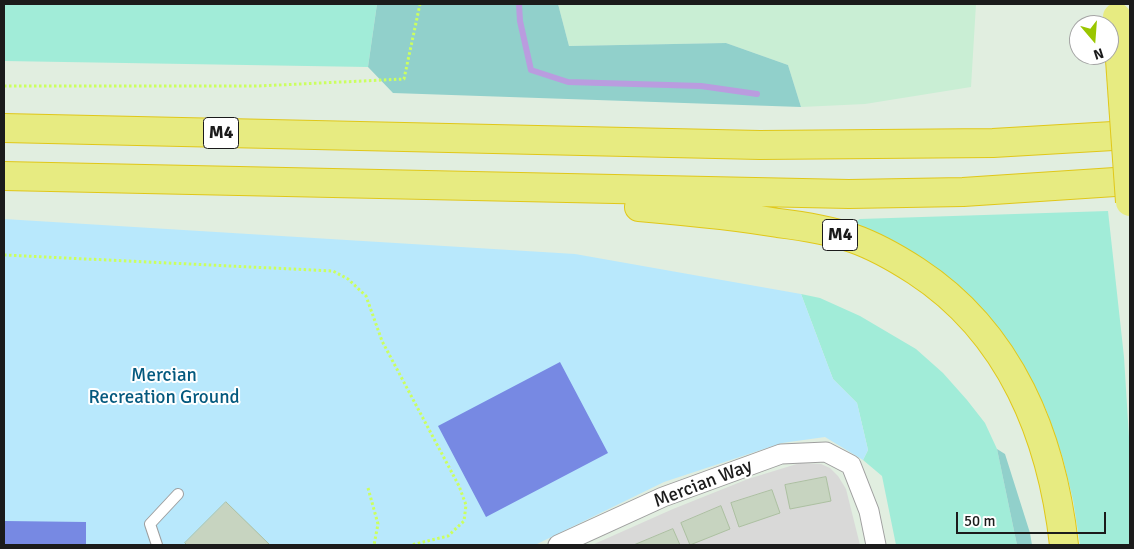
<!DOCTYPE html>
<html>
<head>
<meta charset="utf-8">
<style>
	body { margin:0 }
	#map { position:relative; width:1134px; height:549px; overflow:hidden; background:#e1eee0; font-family:Signika,sans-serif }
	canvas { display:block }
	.frame { position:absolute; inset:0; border:5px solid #1b1b1b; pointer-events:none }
	.north { position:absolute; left:1069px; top:15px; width:50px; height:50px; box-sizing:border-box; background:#fff; border:1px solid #a4a4a4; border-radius:50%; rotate:162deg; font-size:14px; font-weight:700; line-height:20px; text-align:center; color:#1b1b1b }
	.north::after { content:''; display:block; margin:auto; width:18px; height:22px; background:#9ac600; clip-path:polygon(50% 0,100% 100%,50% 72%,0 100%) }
	.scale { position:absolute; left:956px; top:512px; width:150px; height:22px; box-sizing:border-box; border:2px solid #1b1b1b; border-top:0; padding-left:6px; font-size:15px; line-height:18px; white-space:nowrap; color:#1b1b1b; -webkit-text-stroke:4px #fff; paint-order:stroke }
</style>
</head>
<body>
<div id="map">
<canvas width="1134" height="549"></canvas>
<div class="frame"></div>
<div class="north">N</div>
<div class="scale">50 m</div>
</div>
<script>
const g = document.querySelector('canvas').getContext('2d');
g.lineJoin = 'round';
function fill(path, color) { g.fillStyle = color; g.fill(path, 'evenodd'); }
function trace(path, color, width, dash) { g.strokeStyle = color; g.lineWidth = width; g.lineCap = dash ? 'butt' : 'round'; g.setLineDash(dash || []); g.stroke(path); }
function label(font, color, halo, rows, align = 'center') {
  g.font = font + ' Signika,sans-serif'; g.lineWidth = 4; g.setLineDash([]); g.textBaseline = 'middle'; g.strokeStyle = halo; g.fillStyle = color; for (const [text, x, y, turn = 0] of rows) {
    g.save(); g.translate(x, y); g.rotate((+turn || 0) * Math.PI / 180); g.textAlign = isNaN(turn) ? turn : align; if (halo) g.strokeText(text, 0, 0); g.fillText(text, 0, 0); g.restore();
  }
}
const residential = new Path2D(`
	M800,463l21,1 9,4 8,8 8,13 14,56h-268l81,-36 75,-30z`);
const farmland = new Path2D(`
	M558,4h418l-5,83 -106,17 -64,3 -13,-42 -62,-22 -157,3z`);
const grass = new Path2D(`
	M4,4h373l-9,63 -364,-6z
	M1108,211l16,146 6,96v92h-50l-7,-45 -10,-41 -16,-47 -13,-28 -33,-51 -49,-53 -54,-34 -45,-23 7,-4z
	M801,294l19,4 40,18 56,33 27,24 24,27 18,23 12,26 20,96h-121l-14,-69 -19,-16 5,-10 -11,-47 -24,-24z`);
const forest = new Path2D(`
	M377,4h181l11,42 157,-3 62,22 13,42 -408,-14 -25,-26z
	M997,449l8,5 25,79 2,12h-15z`);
const park = new Path2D(`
	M4,219l571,35 226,40 32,85 24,24 11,47 -5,10 -38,-23 -43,6 -118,39 -129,63h-531z`);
const pitch = new Path2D(`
	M560,362l48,91 -122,64 -48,-91z
	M5,521l81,1v23h-82z`);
const stream = new Path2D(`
	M519,4l1,17 11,49 37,12 133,4 56,8`);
const building = new Path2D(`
	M826,477l5,24 -41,8 -5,-24z
	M772,490l8,23 -41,14 -8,-24z
	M226,502l44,43h-83l-2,-2z
	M721,506l9,23 -40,16 -9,-22z
	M673,529l7,16h-46z`);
const path = new Path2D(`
	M4,86h254l146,-7 16,-75
	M4,255l329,16 15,8 18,17 16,45 77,145 7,19 -2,16 -16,15 -37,9
	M368,488l10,36 -4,21`);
const service = new Path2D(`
	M157,545l-7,-21 28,-30`);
const minor = new Path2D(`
	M558,545l105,-48 118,-43 45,-2 25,13 18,46 7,34`);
const motorway = new Path2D(`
	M4,128l756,17 233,-2 137,-8
	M4,176l845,18 114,-2 167,-11
	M639,207c46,4 93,8 139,16 25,3 50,7 74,15 23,8 44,20 64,33 95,62 136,166 148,274`);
const motorwayBridge = new Path2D(`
	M1117,17l13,185`);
const shields = [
	[221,133,35],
	[840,235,35]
];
const shieldNames = [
	["M4",221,133],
	["M4",840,235]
];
const parkNames = [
	["Mercian",164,376],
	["Recreation Ground",164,398]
];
const streetNames = [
	["Mercian Way",703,484,-21]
];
fill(residential, '#d9d9d8');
fill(farmland, '#c9eed4');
fill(grass, '#a1ecd8');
fill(forest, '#91d0cb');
fill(park, '#b8e8fc');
fill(pitch, '#7789e3');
trace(stream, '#ba9cdf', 6);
fill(building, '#c7d4c0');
trace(building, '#acc0a1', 1);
trace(service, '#9f9f9f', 12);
trace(minor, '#9f9f9f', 21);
trace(motorway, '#e0c719', 30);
trace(path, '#cbff5f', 3, [2.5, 2.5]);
trace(service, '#fff', 10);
trace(minor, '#fff', 19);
trace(motorway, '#e7eb81', 28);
trace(motorwayBridge, '#e0c719', 30, []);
trace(motorwayBridge, '#e7eb81', 28);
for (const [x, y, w] of shields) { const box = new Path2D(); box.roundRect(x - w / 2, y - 15.5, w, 31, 4); g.fillStyle = '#fff'; g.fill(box); trace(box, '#1b1b1b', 1); }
label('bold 18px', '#1b1b1b', null, shieldNames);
label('19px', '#04597e', '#fff', parkNames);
label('19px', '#1b1b1b', '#fff', streetNames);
</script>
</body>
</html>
